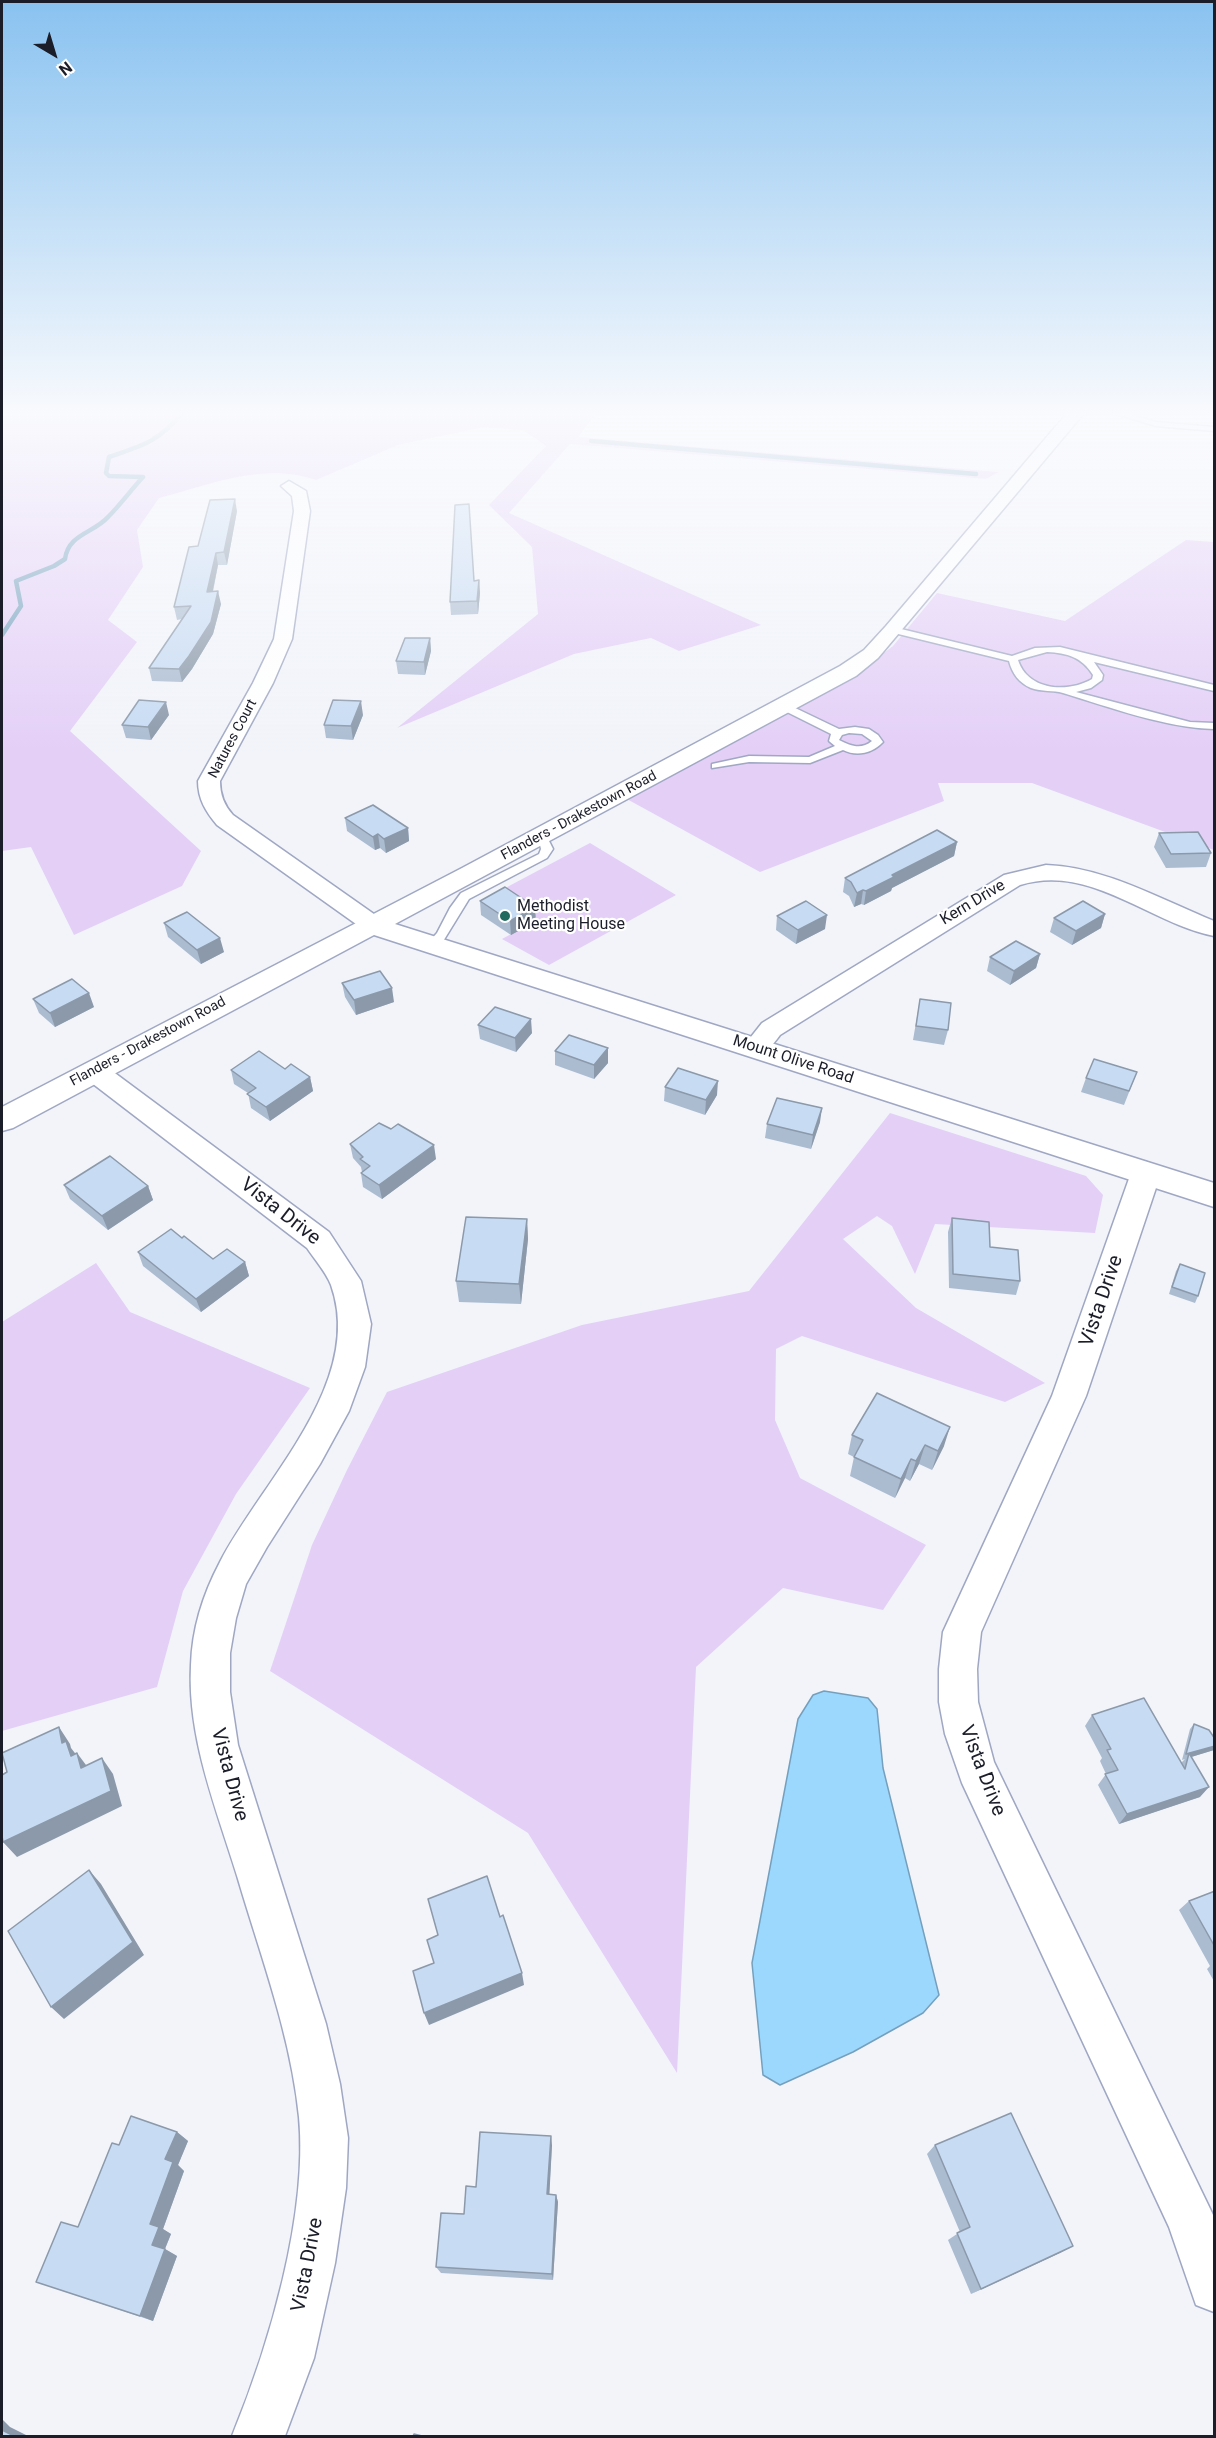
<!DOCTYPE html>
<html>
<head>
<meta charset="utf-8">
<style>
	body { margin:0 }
	#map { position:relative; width:1216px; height:2438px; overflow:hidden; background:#f2f4fa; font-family:Roboto,sans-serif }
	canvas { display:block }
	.frame { position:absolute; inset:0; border:3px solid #1b1e29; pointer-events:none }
	.north { position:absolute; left:24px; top:24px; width:60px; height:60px; -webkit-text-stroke:4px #fff; paint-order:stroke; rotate:142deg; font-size:16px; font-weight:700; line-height:24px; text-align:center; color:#1b1e29 }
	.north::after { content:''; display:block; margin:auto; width:21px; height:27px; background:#1b1e29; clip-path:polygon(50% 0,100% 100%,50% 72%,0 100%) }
</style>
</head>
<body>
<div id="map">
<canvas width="1216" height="2438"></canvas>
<div class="frame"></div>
<div class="north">N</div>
</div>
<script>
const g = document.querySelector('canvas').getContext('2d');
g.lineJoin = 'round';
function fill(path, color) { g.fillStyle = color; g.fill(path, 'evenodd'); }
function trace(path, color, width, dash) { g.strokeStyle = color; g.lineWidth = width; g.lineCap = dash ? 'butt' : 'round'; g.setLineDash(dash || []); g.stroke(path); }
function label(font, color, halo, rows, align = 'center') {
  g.font = font + ' Roboto,sans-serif'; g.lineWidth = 4.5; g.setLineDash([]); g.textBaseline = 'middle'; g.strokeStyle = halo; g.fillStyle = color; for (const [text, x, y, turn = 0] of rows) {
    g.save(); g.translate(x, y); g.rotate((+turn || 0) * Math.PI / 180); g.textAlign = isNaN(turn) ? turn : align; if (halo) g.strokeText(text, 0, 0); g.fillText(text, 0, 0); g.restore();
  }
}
const green = new Path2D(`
	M2,412h595l-19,25 421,35 -13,7 -416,-35 -61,69 252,112 -82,26 -28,-13 -77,16 -177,74 141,-114 -6,-67 -43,-42 57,-59 -23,-16 -40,-3 -85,18 -82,35c-54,-18 -103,4 -157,18l-22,32 6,37 -35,53 29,22 -67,89 131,120 -19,35 -108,49 -43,-88 -29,4z
	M1186,540l28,2v308l-182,-67h-94l6,18 -184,71 -135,-74 219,-115 49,-37 44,-53 128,28z
	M590,843l86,52 -127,70 -47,-26 33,-18 -41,-27z
	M890,1113l196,63 17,19 -8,38 -160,-9 -20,50 -23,-48 -15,-10 -34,23 73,69 129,75 -40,19 -203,-66 -26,13 -1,71 25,58 126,67 -43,65 -100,-22 -87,79 -19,406 -149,-240 -258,-162 42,-126 35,-75 40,-78 195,-67 167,-34z
	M96,1263l34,49 180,76 -74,106 -53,97 -26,96 -155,44v-409z`);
const water = new Path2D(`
	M824,1691l44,7 9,11 6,59 56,227 -16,18 -70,39 -73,33 -17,-10 -11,-112 46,-244 15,-24z`);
const stream = new Path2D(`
	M591,441l385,33
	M2,635l19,-29 -5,-25 38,-15 11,-7c3,-25 29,-26 43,-42 12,-12 23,-27 35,-40l-34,-1 -3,-3 3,-16c35,-12 49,-15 74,-45`);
const service = new Path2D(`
	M1110,412h12l34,10 58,5v4l-58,-5z
	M893,627l119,29 23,-8 25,-1 154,38v6l-120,-29 9,13 -1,5 -11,8 -15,4 114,30 24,1v6c-48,-1 -105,-22 -151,-36 -10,-3 -21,-1 -32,-5 -12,-5 -19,-15 -22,-27l-119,-29v-4zM1047,652c20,1 35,5 46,23l-1,4c-24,14 -64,12 -74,-19z
	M781,705h8l50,24 16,-2 14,2 9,6 5,7c-10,11 -26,15 -40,8l-33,13 -61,-1 -37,6v-4l37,-8 60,1 26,-11 -6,-5 2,-7 -50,-25zM849,733l13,1 10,7c-11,9 -21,5 -33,-1l3,-5z
	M537,835l12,6 4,8 -6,9 -78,41 -27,44 -6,5h-8l-2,-3 11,-12 13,-25 11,-15 78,-39 2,-5 -1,-4 -9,-7z`);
const minor = new Path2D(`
	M289,481l17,10 4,20 -18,128 -19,44 -53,98c0,14 4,24 13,34l148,104 3,5 -3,5 -9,2 -9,-2 -146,-104c-11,-13 -19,-26 -19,-44l55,-98 21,-44 20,-128 -2,-15 -11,-10z
	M1046,865c59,2 114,34 168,56v15c-65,-13 -124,-73 -194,-51l-240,150c-10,13 -16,23 -33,18l-4,-6 19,-24 242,-148z
	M94,1062l10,3 225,167 32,49 10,43 -6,43 -16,44 -29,53 -53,83 -21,37 -10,34 -6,35v39l8,53 88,279 14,60 8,54 -2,50 -11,75 -21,95 -29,78h-53c37,-90 76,-221 67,-319 -8,-81 -38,-160 -61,-238 -21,-69 -51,-140 -47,-214 1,-36 12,-71 29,-103 41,-80 146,-179 111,-277 -5,-13 -16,-25 -24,-37l-223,-171 -4,-6 4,-6z
	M1146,1162l10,4 5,7 -75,223 -105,236 -4,37 1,33 16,60 220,455v95l-18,-7 -27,-78 -207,-444 -17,-49 -6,-32v-33l4,-37 109,-236 79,-223 5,-7z`);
const tertiary = new Path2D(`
	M1068,412h17l-207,246 -22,18 -461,248 819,259v24l-840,-272 -361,193 -11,3v-24l460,-239 378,-202 24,-16 22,-24z`);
const wall = new Path2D(`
	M1133,412h16l-1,2z
	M237,511l-10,54h-9l-5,27 8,12 -8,30 -21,35 -10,13 -30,-1 -3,-13 33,-49 -5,1 -3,-13 24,-61z
	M479,580l1,13 -2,21 -27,1 -1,-13 24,-21z
	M430,638l1,13 -6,24 -27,-1 -2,-13z
	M169,715l-18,25 -25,-2 -4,-13z
	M363,715l-10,25 -27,-2 -2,-13z
	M345,818l63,10 1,13 -23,12 -6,-5 -5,2 -28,-19z
	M1159,833l52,20 -5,14 -40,1 -12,-21z
	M957,842l-3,14 -62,32 -1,3 -27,14 -3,-1 -7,3 -5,-11 -6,-4 2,-14z
	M480,901l56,20 -25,14 -30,-20z
	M1105,914l-4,14 -29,17 -22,-13 4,-14z
	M777,916l48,13 -29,15 -20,-14z
	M164,923l60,29 -23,12 -33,-27z
	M1040,954l-4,14 -26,17 -23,-14 3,-14z
	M342,983l52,19 -38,13 -11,-18z
	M33,999l61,8 -39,20 -16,-14z
	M920,999l28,31 -4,15 -31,-5z
	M478,1025l54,8 -16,19 -36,-13z
	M555,1051l53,12 -14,16 -39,-14z
	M285,1069l25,8 3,14 -43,30 -19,-13 -3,-15 -14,-9 -3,-14z
	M1137,1072l-13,33 -43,-13 5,-14z
	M665,1087l52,8 -12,20 -41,-14z
	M820,1122l-9,27 -46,-11 2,-14z
	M350,1144l86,15 -54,40 -19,-12 -2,-14 1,-1 -1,-5 -8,-9z
	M64,1185l84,1 5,14 -45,30 -38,-31z
	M952,1218l38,29 30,34 -4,14 -67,-7 -1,-56z
	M527,1219l1,20 -7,65 -62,-2 -3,-21z
	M138,1252l75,7 32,3 4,14 -48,36 -58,-46z
	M1180,1264l18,32 -3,7 -26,-9 7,-23z
	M852,1435l92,11 -12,24 -13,-6 -9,17 -5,-3 -10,20 -45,-22 4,-19 -6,-3z
	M1092,1715l89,48 4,-4 -3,1 8,-31 4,-5 21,15v10l-1,1 -23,7 9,40 -81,27 -21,-39 8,-11 -6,-13 2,-3 -17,-32z
	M1215,1891v92l-8,-14 3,-3 -31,-56 10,-9z
	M177,2132l11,9 -10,24 6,6 -21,58 8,5 -6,15 12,7 -24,65 -117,-39 42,-55 41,-82z
	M552,2145l-3,49 7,1 2,7 -5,78 -112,-7 -5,-6 28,-53 12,-27z
	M935,2145l138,101 -102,48 -23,-54 12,-8 -33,-78z`);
const shadedWall = new Path2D(`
	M235,499l2,12 -10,54 -3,-13z
	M216,553l2,12 -8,39 -3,-12z
	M479,580l1,13 -2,21 -1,-13z
	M218,591l3,13 -8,30 -21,35 -10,13 -3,-13z
	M430,638l1,13 -6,24 -1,-13z
	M361,701l2,14 -10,25 -2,-14z
	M166,702l3,13 -18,25 -3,-13z
	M408,828l1,13 -23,12 -2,-14z
	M378,834l2,14 -5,2 -2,-13z
	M957,842l-3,14 -62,32 -1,3 -27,14 2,-14 26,-16z
	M863,890l-2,14 -7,3 3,-14z
	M535,907l1,14 -25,14 -1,-14z
	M1105,914l-4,14 -29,17 4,-14z
	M827,915l-2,14 -29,15 2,-14z
	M220,938l4,14 -23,12 -4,-14z
	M1040,954l-4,14 -26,17 4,-14z
	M392,988l2,14 -38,13 -2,-15z
	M89,993l5,14 -39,20 -5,-14z
	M531,1019l1,14 -16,19 -1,-14z
	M608,1048v15l-14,16v-14z
	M310,1077l3,14 -43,30 -4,-14z
	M718,1081l-1,14 -12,20 1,-15z
	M822,1108l-2,14 -9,27 2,-14z
	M434,1145l2,14 -54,40 -3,-14z
	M148,1186l5,14 -45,30 -6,-14z
	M527,1219l1,20 -7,65 -2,-20z
	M245,1262l4,14 -48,36 -5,-13z
	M950,1427l-6,19 -12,24 6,-19z
	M925,1445l-6,19 -9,17 6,-20z
	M911,1459l-6,19 -10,20 6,-19z
	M59,1727l11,17 1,4 7,9 -1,-4 12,16 -7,3 -20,-29z
	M1215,1746l-1,4 -26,8 1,-5z
	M102,1758l11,16 9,32 -105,51 -14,-15z
	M1209,1787l-9,10 -81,27 8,-10z
	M89,1870l12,14 43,71 -80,64 -13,-12z
	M522,1973l2,12 -95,40 -5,-12z
	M177,2132l11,9 -10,24 6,6 -21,58 8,5 -7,17 -12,-6 -2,-21 15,-65z
	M551,2136l1,9 -3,57 -2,-8z
	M556,2195l2,7 -5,78 -1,-6z
	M1073,2246l-13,7 -89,41 10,-5z
	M165,2249l12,7 -24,65 -13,-5z
	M2,2419l8,8 18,9h-14l-12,-6z`);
const building = new Path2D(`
	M235,499l-11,53 -8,1 -9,39 11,-1 -7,31 -22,34 -10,13 -30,-1 42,-62 -17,1 15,-60 9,-1 12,-46z
	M469,504l5,77 5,-1 -2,21 -27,1 5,-97z
	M405,638h25l-6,24 -28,-1z
	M139,700l27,2 -18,25 -26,-2z
	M333,700l28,1 -10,25 -27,-1z
	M373,805l35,23 -24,11 -6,-5 -5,3 -28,-19z
	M937,830l20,12 -65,33 2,2 -28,14 -3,-1 -6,3 -6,-11 -6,-4z
	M1198,832l13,21 -40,1 -12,-21z
	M505,887l30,20 -25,14 -30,-20z
	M806,901l21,14 -29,15 -21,-14z
	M1083,901l22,13 -29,17 -22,-13z
	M187,912l33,26 -23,12 -33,-27z
	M1016,941l24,13 -26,17 -24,-14z
	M380,971l12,17 -38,12 -12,-17z
	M72,979l17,14 -39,20 -17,-14z
	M920,999l31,4 -3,27 -32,-4z
	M495,1007l36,12 -16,19 -37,-13z
	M569,1035l39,13 -14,17 -39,-14z
	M259,1051l26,18 6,-5 19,13 -44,30 -19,-13 9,-6 -25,-18z
	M1094,1059l43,13 -8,19 -43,-13z
	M678,1068l40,13 -12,19 -41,-13z
	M777,1098l45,10 -9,27 -46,-11z
	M379,1123l12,6 7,-5 36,21 -55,40 -18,-12 9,-7 -10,-7 3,-2 -13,-13z
	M110,1156l38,30 -46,30 -38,-31z
	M466,1217l61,2 -8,65 -63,-3z
	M952,1218l37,4 1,25 28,3 2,31 -67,-7z
	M171,1229l11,9 2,-2 29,23 14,-10 18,13 -49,37 -58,-47z
	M1180,1264l25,9 -7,23 -26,-9z
	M877,1393l73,34 -12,24 -13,-6 -9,16 -5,-2 -10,20 -47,-22 9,-17 -11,-5z
	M1144,1698l41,71 4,-16 20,34 -82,27 -22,-40 13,-4 -11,-20 4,-1 -19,-34z
	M1194,1724l15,6 6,9v7l-29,8z
	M59,1727l3,16 4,-2 5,15 6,-3 4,15 21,-10 9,33 -108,51 -1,-6v-61l5,-3 -5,-19z
	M89,1870l44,72 -82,65 -43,-76z
	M487,1876l13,41 3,-2 19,58 -98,40 -11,-42 21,-8 -7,-23 11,-5 -10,-36z
	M1215,1891v56l-26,-46z
	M1011,2113l62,133 -92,43 -24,-56 13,-6 -35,-82z
	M131,2116l46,16 -12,27 8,3 -23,62 9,3 -7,18 13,4 -25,67 -104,-34 25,-60 17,5 34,-84 7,2z
	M480,2132l71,4 -4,58 9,1 -4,79 -116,-7 5,-54 23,1 2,-28 10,1z
	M2,2430l12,6h-12z
	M414,2434l8,2h-9z`);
const markers = [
	[505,916,6,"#22695f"]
];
const farStreetnames = [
	["Natures Court",233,739,-62],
	["Flanders - Drakestown Road",579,816,-28],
	["Flanders - Drakestown Road",148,1042,-28]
];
const streetNames = [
	["Kern Drive",973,903,-31],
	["Mount Olive Road",793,1060,18]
];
const poiNames = [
	["Methodist",517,907],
	["Meeting House",517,925]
];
const nearStreetnames = [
	["Vista Drive",280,1212,38],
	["Vista Drive",1102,1301,-71],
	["Vista Drive",982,1771,69],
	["Vista Drive",229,1775,75],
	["Vista Drive",308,2265,-79]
];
fill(green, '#e4cff7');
fill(water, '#9cd8fd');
trace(water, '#75a0bd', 1.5);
trace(stream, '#75a0bd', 4.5);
trace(service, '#9fa7c3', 3);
trace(minor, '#9fa7c3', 3);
trace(tertiary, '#9fa7c3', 3);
fill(service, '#fff');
fill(minor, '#fff');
fill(tertiary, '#fff');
fill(wall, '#abbcd1');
fill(shadedWall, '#8b99aa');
fill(building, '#c7dbf3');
trace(building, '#8b99aa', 1.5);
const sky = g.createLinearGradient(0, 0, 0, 753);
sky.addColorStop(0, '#89c2f0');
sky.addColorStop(0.55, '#f9fafd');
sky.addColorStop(1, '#f9fafd00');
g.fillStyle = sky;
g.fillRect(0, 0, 1216, 753);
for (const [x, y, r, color] of markers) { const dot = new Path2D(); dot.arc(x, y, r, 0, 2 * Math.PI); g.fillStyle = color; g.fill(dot); trace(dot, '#fff', 2); }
label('14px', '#1b1e29', '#fff', farStreetnames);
label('16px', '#1b1e29', '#fff', streetNames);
label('16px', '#1b1e29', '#fff', poiNames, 'left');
label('20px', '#1b1e29', '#fff', nearStreetnames);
</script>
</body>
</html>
